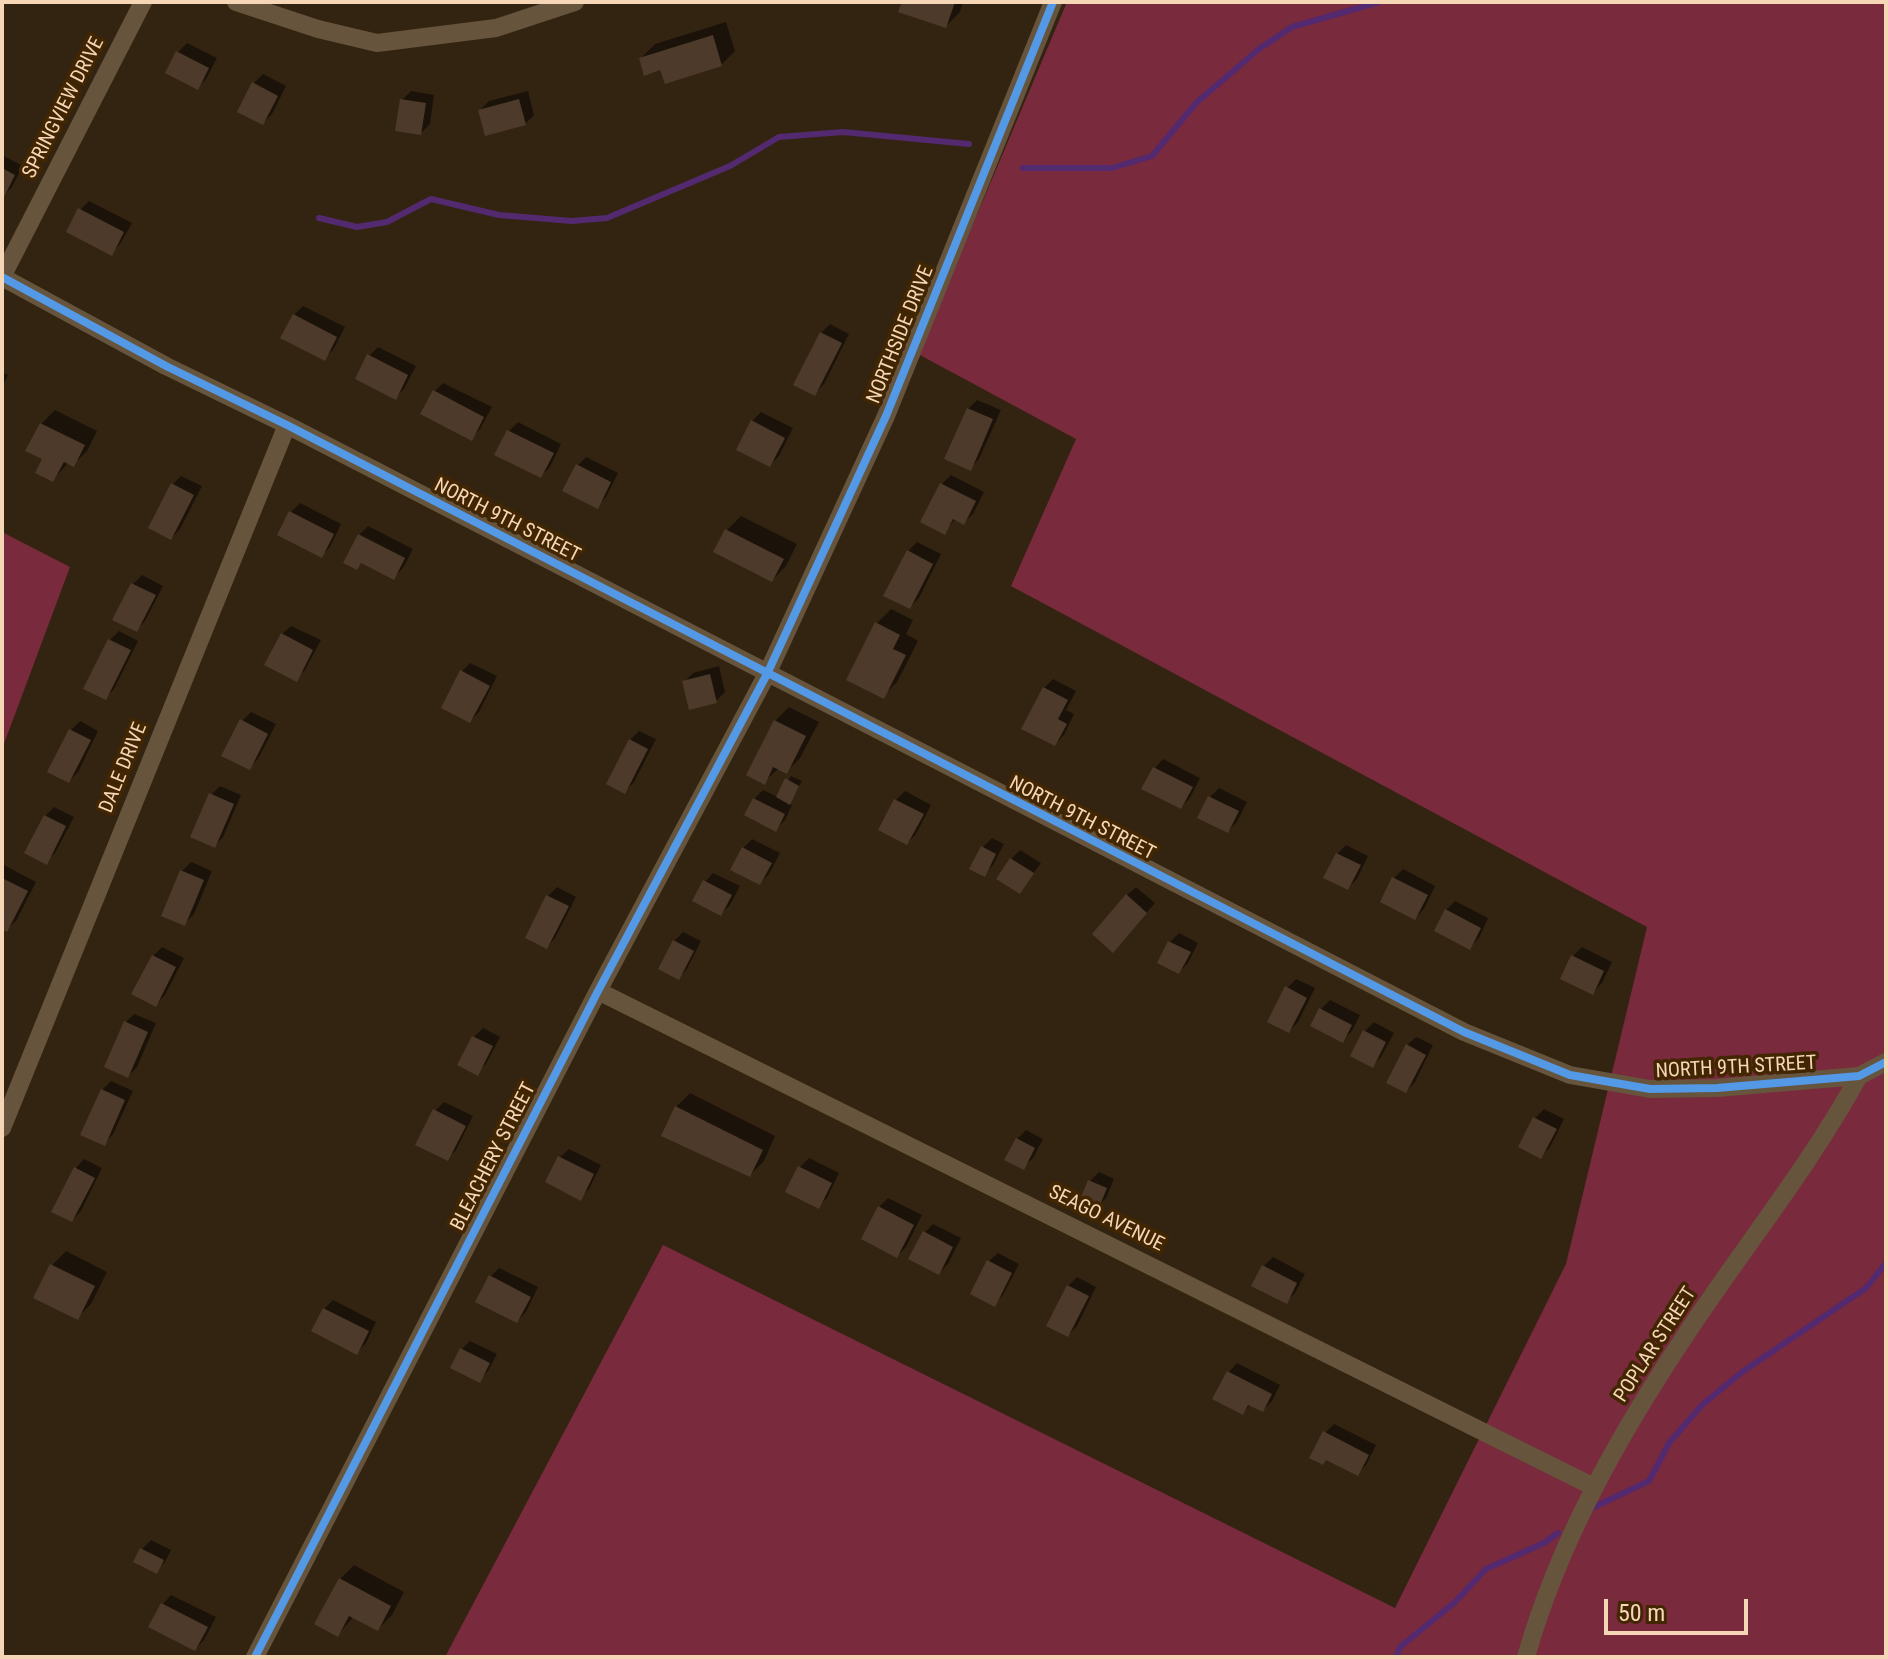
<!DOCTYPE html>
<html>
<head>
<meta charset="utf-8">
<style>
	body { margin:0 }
	#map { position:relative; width:1888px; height:1659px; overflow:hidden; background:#332411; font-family:"Roboto Condensed",sans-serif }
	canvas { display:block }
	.frame { position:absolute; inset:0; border:4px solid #f5d6b7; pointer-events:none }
	.scale { position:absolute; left:1604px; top:1599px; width:144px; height:36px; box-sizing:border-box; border:4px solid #f5d6b7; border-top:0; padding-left:10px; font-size:24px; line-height:28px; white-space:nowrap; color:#f5d6b7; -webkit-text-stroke:6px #422602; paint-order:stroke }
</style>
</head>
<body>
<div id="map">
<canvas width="1888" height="1659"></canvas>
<div class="frame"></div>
<div class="scale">50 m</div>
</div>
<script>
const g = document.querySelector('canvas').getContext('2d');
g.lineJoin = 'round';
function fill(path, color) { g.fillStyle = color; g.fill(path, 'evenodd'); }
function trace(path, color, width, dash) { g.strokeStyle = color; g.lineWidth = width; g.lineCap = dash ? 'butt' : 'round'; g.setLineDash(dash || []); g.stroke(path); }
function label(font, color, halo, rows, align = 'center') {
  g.font = font + ' "Roboto Condensed",sans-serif'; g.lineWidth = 7; g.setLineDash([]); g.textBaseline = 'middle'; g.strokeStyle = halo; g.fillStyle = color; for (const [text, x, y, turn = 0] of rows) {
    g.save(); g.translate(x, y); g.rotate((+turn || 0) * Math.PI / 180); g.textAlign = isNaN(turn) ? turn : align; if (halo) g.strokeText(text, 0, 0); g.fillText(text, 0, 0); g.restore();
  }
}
const green = new Path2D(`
	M1067,2h819v1655h-1441l218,-412 732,363 171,-344 81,-337 -636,-341 65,-147 -158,-85z
	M2,532l68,35 -68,182z`);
const shadow = new Path2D(`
	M902,2h61l-3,10 -14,14z
	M726,22l9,29 -14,14 -80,-7 14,-14z
	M187,43l30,15 -11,21 -9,9 -19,-36z
	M263,74l23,12 -14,28 -9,9 -9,-40z
	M411,91l23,4 -4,29 -9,9 -19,-33z
	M528,91l6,24 -9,9 -45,-14 9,-9z
	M2,155l21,11 -11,21 -9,9z
	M89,201l43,22 -12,21 -9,9 -31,-43z
	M303,306l42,21 -12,23 -9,8 -30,-43z
	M830,324l19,10 -25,50 -9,9 6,-60z
	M378,347l38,19 -12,23 -9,9 -26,-42z
	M2,372l6,3 -6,12z
	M443,383l49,24 -12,22 -9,9 -37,-46z
	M977,400l24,10 -22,49 -9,9 -2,-59z
	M55,410l42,21 -10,20 -14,14 -4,-3 -16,18 -8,-22 -4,-34z
	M761,412l32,16 -14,28 -9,9 -18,-44z
	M518,422l43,22 -11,23 -9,9 -44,-22 12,-23z
	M586,457l32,16 -12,24 -9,9 -20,-40z
	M951,475l33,17 -11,22 -9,8 -8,-4 -12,15 -22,-11 20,-38z
	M181,476l21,10 -22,43 -9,9 1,-53z
	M300,503l41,21 -11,23 -9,9 -30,-44z
	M741,516l56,28 -11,22 -14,14 -56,-29 11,-21z
	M368,526l45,23 -10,19 -9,9 -31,-16 -6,6 2,-32z
	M917,542l24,12 -22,44 -9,9 -2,-56z
	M142,575l21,11 -18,35 -9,9 -21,-11 18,-35z
	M891,609l22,11 -7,14 12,7 -21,41 -14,14 -6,-73z
	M291,626l30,14 -16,30 -9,9 -14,-45z
	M119,631l19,10 -24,48 -9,9 5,-58z
	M470,663l27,13 -18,36 -9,9 -9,-49z
	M719,666l6,26 -9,9 -32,-19 9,-9z
	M1053,679l23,12 -10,19 8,4 -10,21 -9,9 -11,-56z
	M789,707l30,15 -19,36 -14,14 -7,-4 -15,14 11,-61z
	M251,712l25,12 -18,35 -9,9 -7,-47z
	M80,721l18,10 -20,41 -9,9 2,-51z
	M639,731l17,8 -22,43 -9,9 5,-51z
	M1163,759l37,19 -10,20 -9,9 -26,-39z
	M791,776l11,5 -13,22 3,2 -7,15 -9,9 -22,-30 9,-9 15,7z
	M220,786l21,9 -18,42 -9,9 -3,-51z
	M1219,788l28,14 -10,20 -9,9 -18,-34z
	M905,791l26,14 -15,29 -9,9 -11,-43z
	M54,807l20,10 -19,36 -9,9 -1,-46z
	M992,838l12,6 -11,21 -9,9 -1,-27z
	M752,839l28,14 -11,21 -9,9 -17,-35z
	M1346,845l22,11 -11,23 -9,9 -11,-34z
	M1020,850l21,13 -21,28 -9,-32z
	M191,862l21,9 -18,43 -9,9 -3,-52z
	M2,864l34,18 -20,39 -9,8 -5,-2z
	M1403,869l32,17 -11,23 -9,9 -21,-40z
	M713,873l27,13 -10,19 -9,9 -16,-32z
	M557,887l19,10 -21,41 -8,9 1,-51z
	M1136,887l19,16 -33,38 5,-46z
	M1455,901l33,17 -9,20 -9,9 -24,-37z
	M683,932l18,9 -14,28 -9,9 -4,-37z
	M1179,933l19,10 -10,20 -9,9 -19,-10 10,-20z
	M162,947l22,11 -19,37 -9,9 -3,-48z
	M1582,947l30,15 -10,21 -9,9 -20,-36z
	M1296,979l19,9 -17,34 -9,9 -2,-43z
	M1330,1000l30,15 -8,16 -9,9 -22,-31z
	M134,1014l22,9 -19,44 -9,9 -3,-53z
	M1374,1022l20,11 -13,24 -9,9 -7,-35z
	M483,1028l17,9 -14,27 -9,9 -3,-36z
	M1416,1037l17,8 -18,37 -9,9 1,-46z
	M111,1081l22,10 -20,43 -8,9 -3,-53z
	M690,1093l85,43 -11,25 -14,14 -74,-68z
	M444,1102l29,14 -17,34 -9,9 -12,-48z
	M1544,1109l20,10 -14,28 -9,9 -6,-38z
	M1026,1130l17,9 -10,19 -9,9 -7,-28z
	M569,1149l32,16 -12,24 -9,9 -20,-41z
	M809,1158l30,15 -12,25 -9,8 -31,-15 13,-24z
	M84,1159l18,9 -21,43 -9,9 4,-52z
	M1099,1172l15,7 -8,19 -9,9 -7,-26z
	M888,1198l34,17 -16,32 -9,9 -18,-49z
	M933,1224l28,14 -13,26 -9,9 -15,-40z
	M66,1251l41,21 -16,32 -14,14 -25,-53z
	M998,1253l21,11 -16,31 -9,9 -5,-43z
	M1273,1257l32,17 -10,19 -9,9 -22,-36z
	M499,1268l39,19 -12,25 -9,9 -27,-44z
	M1077,1277l19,10 -19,39 -9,9v-49z
	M333,1300l43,22 -10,21 -9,9 -33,-43z
	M470,1341l27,13 -9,17 -9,9 -17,-31z
	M1237,1363l43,22 -8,16 -9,9 -12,-6 -8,9 -14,-41z
	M1334,1424l42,21 -10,20 -9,9 -32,-41z
	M151,1540l20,10 -6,12 -9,9 -20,-10 6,-12z
	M354,1565l50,27 -12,23 -14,14 -24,-13 -16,19 2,-56z
	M171,1595l45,22 -12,23 -9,9 -32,-45z`);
const stream = new Path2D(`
	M1023,168h89l40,-12 44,-53 63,-54 33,-22 87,-25
	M319,218l38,9 30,-5 44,-23 68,16 73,6 35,-3 123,-52 49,-29 64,-5 126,12
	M1592,1508l57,-27 20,-38 33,-38 40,-33 124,-84 20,-25
	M1396,1657l4,-10 54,-44 32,-34 58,-26 14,-10`);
const building = new Path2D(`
	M902,2h53l-9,26 -48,-16z
	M713,35l9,31 -57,18 -5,-14 -16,6 -5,-18z
	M176,51l33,17 -11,22 -33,-17z
	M252,82l26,14 -15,29 -26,-13z
	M400,99l26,4 -5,32 -26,-4z
	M519,99l7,26 -41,11 -7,-26z
	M2,168l13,7 -13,26z
	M78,208l46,24 -12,24 -46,-24z
	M293,314l44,23 -12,24 -45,-23z
	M820,332l22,11 -27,53 -22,-11z
	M367,354l41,21 -12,25 -41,-21z
	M433,390l51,27 -12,24 -52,-27z
	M967,408l26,11 -22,52 -27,-12z
	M751,420l34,18 -15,29 -34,-17z
	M40,423l45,22 -11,22 -10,-5 -11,20 -18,-9 7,-14 -17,-8z
	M507,430l47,23 -13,25 -47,-23z
	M576,464l35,18 -13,27 -36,-18z
	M171,483l23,12 -23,45 -23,-12z
	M940,483l36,18 -12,24 -11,-6 -8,16 -25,-13z
	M289,511l45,23 -12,24 -45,-23z
	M725,529l59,30 -12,23 -59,-30z
	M358,534l47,24 -11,22 -33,-17 -4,7 -14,-7z
	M907,550l26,14 -23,45 -27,-13z
	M131,583l25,12 -19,37 -25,-12z
	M875,622l25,13 -7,14 13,6 -22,44 -38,-19z
	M281,633l32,17 -16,32 -33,-17z
	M108,639l23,11 -25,50 -23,-11z
	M460,670l30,16 -20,37 -29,-15z
	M710,674l7,29 -28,7 -7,-29z
	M1043,687l25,13 -10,19 9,5 -12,22 -34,-17z
	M240,719l28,15 -18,36 -29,-14z
	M774,720l32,16 -19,38 -14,-7 -8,18 -19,-10z
	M69,729l22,11 -22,43 -22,-11z
	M629,739l19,10 -23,45 -19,-10z
	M1153,767l40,20 -12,22 -40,-20z
	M785,778l14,8 -9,19 -14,-8z
	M209,793l25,11 -19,44 -25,-11z
	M1208,796l31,15 -11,22 -31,-15z
	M753,798l32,16 -9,18 -32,-17z
	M894,799l30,15 -17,31 -29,-15z
	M44,815l22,11 -19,39 -23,-12z
	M981,846l15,8 -11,23 -16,-8z
	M742,847l30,16 -12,22 -30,-15z
	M1336,853l25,12 -13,25 -25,-12z
	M1010,858l24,15 -14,21 -24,-15z
	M180,870l24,10 -19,46 -24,-10z
	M1392,877l36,18 -13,25 -35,-18z
	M2,878l26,13 -21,41 -5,-3z
	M703,880l29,15 -11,21 -29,-15z
	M1126,894l21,19 -34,40 -21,-19z
	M546,895l23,11 -22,43 -22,-11z
	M1445,909l36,19 -11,22 -36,-19z
	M673,940l21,11 -15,29 -21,-11z
	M1168,941l23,11 -12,22 -22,-11z
	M152,955l24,12 -20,40 -25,-13z
	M1571,955l33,16 -11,24 -33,-16z
	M1285,986l22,12 -18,35 -22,-11z
	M1319,1008l33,17 -9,18 -33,-17z
	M124,1021l24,11 -20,46 -24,-11z
	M1363,1030l23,12 -13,26 -23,-12z
	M472,1036l21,10 -15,30 -21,-11z
	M1406,1044l20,11 -20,38 -20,-10z
	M101,1089l24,11 -20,46 -25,-11z
	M675,1106l88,44 -13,27 -89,-41z
	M433,1109l33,17 -18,35 -33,-16z
	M1533,1117l24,12 -16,30 -23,-12z
	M1016,1138l19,10 -11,22 -20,-10z
	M558,1156l36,18 -13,27 -36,-19z
	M798,1166l34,17 -13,26 -34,-17z
	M74,1167l21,11 -23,44 -21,-10z
	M1088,1180l19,8 -9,22 -19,-8z
	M878,1206l36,19 -17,33 -36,-19z
	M923,1231l30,16 -14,28 -31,-16z
	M987,1260l25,13 -17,34 -25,-13z
	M50,1264l45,22 -17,34 -45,-22z
	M1262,1265l35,18 -10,21 -36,-18z
	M489,1275l42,22 -14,26 -42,-21z
	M1067,1285l22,11 -21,41 -22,-11z
	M323,1308l46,23 -12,24 -46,-24z
	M460,1348l30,15 -10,20 -30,-15z
	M1227,1371l45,23 -9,18 -15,-7 -5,10 -31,-16z
	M1323,1431l46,24 -11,21 -32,-16 -3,5 -14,-7z
	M140,1548l24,12 -7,14 -24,-12z
	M339,1578l52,28 -13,25 -29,-15 -11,21 -24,-13z
	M161,1603l47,24 -13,24 -47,-24z`);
const minor = new Path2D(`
	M236,2l82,27 59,14 119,-15 79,-26
	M2,277l164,89 121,59 1177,607 106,43 80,14 67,-1 142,-12 27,-14
	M2,277l141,-275
	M598,991l996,496
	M2,1128l285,-703
	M255,1657l343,-666 169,-317 119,-258 167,-414
	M1526,1657c33,-116 94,-224 161,-324 57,-86 122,-166 172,-257`);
const cycleway = new Path2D(`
	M2,277l164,89 121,59 1177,607 106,43 80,14 67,-1 142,-12 27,-14
	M255,1657l343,-666 169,-317 119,-258 167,-414`);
const streetNames = [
	["SPRINGVIEW DRIVE",64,108,-63],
	["NORTHSIDE DRIVE",901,335,-68],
	["NORTH 9TH STREET",507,521,27],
	["DALE DRIVE",124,768,-68],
	["NORTH 9TH STREET",1082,819,27],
	["NORTH 9TH STREET",1736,1068,-3],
	["BLEACHERY STREET",494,1157,-63],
	["SEAGO AVENUE",1106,1219,26],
	["POPLAR STREET",1656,1345,-57]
];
fill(green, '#7a2a3d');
fill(shadow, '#0007');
trace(stream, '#532970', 6);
fill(building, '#4d3a2a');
trace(minor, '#66543c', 18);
trace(cycleway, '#5399e6', 8);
label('20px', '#f5d6b7', '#422602', streetNames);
</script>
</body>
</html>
